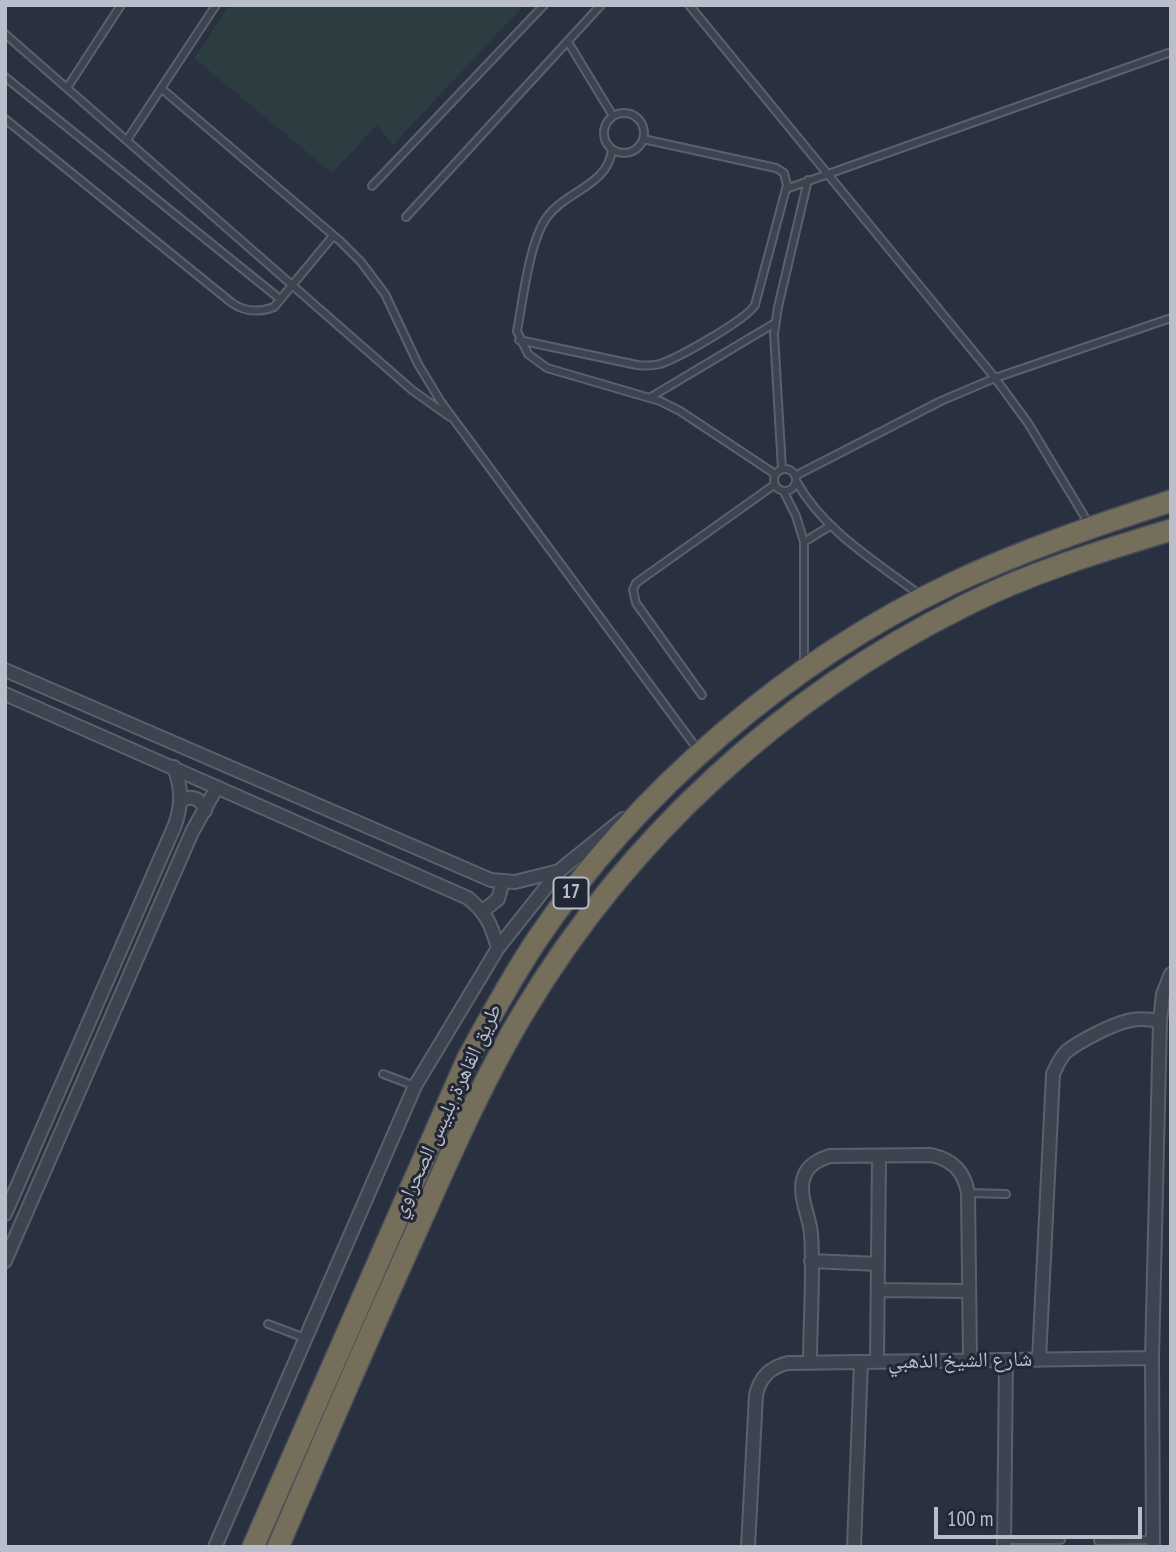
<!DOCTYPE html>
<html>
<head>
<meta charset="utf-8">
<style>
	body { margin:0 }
	#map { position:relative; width:1176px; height:1552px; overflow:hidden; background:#29303f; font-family:"PT Sans Narrow",sans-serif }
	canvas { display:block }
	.frame { position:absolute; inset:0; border:7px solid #babeca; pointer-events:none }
	.scale { position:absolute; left:934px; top:1507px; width:208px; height:32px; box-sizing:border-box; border:4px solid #babeca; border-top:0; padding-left:9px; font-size:21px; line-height:24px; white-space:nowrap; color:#babeca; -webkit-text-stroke:5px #222735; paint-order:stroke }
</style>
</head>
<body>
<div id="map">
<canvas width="1176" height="1552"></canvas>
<div class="frame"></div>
<div class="scale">100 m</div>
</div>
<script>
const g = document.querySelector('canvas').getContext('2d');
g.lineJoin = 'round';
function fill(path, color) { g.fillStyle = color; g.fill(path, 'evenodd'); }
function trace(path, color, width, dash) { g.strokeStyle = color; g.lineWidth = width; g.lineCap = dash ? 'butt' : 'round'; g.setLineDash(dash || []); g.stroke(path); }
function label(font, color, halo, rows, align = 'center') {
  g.font = font + ' "PT Sans Narrow","Noto Naskh Arabic",sans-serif'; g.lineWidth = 6; g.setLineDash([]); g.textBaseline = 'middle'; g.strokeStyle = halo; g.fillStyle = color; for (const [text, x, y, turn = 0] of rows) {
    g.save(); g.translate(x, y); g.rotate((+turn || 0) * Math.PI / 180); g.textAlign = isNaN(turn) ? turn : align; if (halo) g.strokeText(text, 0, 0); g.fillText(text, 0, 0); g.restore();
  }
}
const green = new Path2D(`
	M229,5h295l-131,140 -16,-20 -45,48 -138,-115z`);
const lane = new Path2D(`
	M689,5l306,373 33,45 61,101
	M5,34l407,356 38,27
	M568,42l45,74
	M5,77l275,222
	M67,88l54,-83
	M162,89l178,152 21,21 24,32 33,70 23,38 257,348
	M604 133a20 20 0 1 1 40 0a20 20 0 1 1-40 0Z
	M5,119l227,184c13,9 26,10 42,4l59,-71
	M127,140l89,-135
	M612,149c-3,36 -46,42 -65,68 -18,25 -24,83 -30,114l11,23 19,14 113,33 20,10 95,63
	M372,186l172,-181
	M786,189l385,-137
	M406,217l195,-212
	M519,340l118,25c8,1 15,1 23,-1 18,-6 86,-44 95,-59l32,-120 -3,-12 -8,-5 -133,-29
	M651,397l124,-74
	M774 480a11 11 0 1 1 22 0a11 11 0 1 1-22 0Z
	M782,469l-8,-135 4,-27 30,-127
	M795,476l146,-75 54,-23 176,-60
	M796,481c28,50 79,80 124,114
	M784,492l12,24 8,26v122
	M804,542l26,-16
	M702,695l-66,-92 -3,-13 3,-7 138,-98
	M383,1074l32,12
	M968,1193l38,1
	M268,1324l37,14
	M1004,1540h57
	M1098,1541l54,-1`);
const street = new Path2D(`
	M5,670l486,210 24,2 44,-11
	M5,694l463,204c19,16 23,26 30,50
	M181,801c11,-7 21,-2 24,10
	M483,911l15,-12 5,-17
	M5,1214l170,-389c7,-21 7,-37 -1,-58
	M5,1261l187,-429 25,-45
	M811,1261l67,3
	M878,1290l91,1
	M1039,1360l14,-286c4,-8 7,-17 14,-23 13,-10 44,-26 60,-30 10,-3 22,-2 33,0
	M877,1362l2,-206
	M810,1363c0,-43 4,-87 1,-130 -2,-17 -12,-37 -8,-53 3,-14 14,-20 27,-24l101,-1c22,5 33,16 37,38l2,167
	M215,1547l200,-461 83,-138 61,-77 64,-52
	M748,1547l8,-152c4,-18 14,-28 32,-32l364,-5
	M854,1547l7,-185
	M1004,1547l2,-187
	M1153,1547l-1,-189 8,-337 3,-27 8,-20`);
const highway = new Path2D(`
	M253,1547l214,-487c22,-41 44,-81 69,-119 101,-150 254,-281 417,-358 70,-33 144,-58 218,-82
	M278,1547c45,-105 90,-209 137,-313 34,-76 67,-153 110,-224 104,-173 258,-314 439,-404 65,-33 137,-55 207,-76`);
const shields = [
	[571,893,35]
];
const shieldNames = [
	["17",571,893]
];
const streetNames = [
	["طريق القاهرة, بلبيس الصحراوي",447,1111,-65],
	["شارع الشيخ الذهبي",960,1361,-1]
];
fill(green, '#2c3d41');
trace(lane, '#5b606d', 10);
trace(street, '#5b606d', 16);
trace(highway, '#484d5a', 24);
trace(lane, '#3d434f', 6);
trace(street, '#3d434f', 12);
trace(highway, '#746e5b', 21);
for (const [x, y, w] of shields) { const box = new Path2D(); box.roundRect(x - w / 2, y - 15.5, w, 31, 5); g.fillStyle = '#222735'; g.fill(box); trace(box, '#babeca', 2); }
label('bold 19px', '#babeca', null, shieldNames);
label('21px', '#babeca', '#222735', streetNames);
</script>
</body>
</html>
